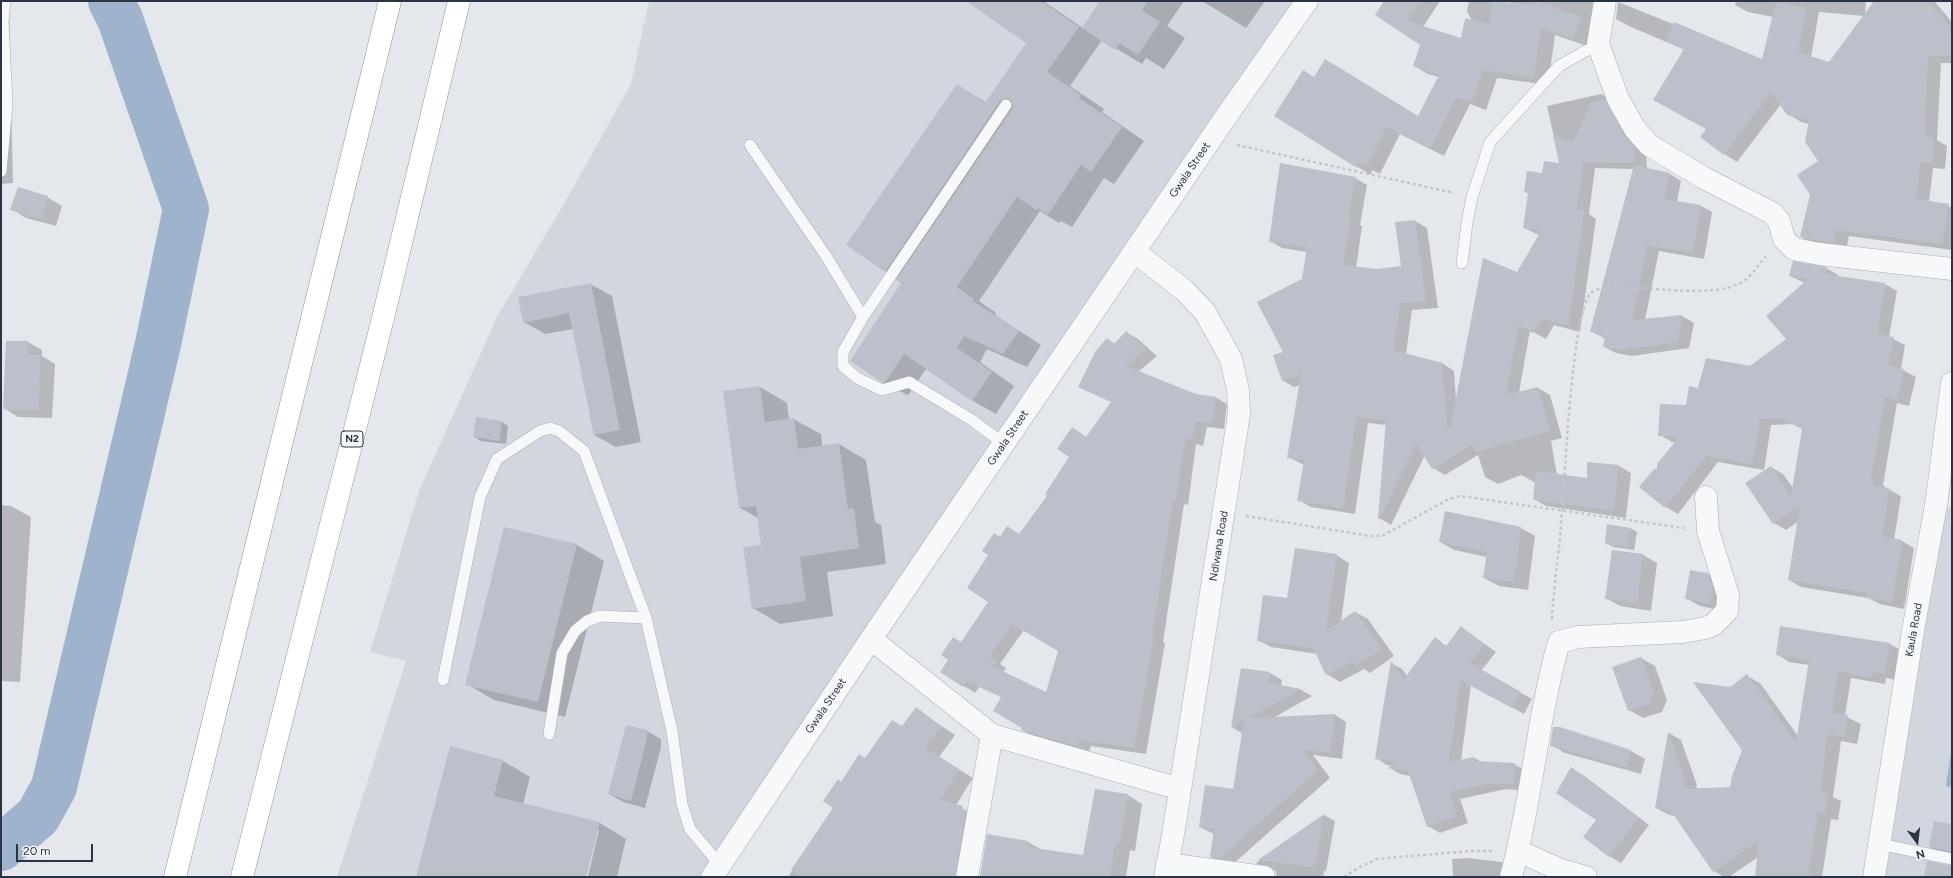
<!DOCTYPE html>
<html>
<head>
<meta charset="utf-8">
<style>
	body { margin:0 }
	#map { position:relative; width:1953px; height:878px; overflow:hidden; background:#e4e7ec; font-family:Figtree,sans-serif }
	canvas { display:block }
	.frame { position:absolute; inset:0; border:2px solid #2b3445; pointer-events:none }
	.north { position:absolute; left:1897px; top:822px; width:40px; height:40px; -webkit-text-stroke:3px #f4f6f9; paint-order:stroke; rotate:165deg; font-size:11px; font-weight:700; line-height:16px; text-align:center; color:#2b3445 }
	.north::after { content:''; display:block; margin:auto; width:14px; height:18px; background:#2b3445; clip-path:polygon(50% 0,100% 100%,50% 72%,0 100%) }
	.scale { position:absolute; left:16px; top:844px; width:77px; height:18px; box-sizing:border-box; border:2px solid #2b3445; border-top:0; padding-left:5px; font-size:12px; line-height:14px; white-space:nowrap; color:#2b3445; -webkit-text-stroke:3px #f4f6f9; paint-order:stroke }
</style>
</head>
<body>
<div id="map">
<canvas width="1953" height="878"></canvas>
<div class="frame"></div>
<div class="north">N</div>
<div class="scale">20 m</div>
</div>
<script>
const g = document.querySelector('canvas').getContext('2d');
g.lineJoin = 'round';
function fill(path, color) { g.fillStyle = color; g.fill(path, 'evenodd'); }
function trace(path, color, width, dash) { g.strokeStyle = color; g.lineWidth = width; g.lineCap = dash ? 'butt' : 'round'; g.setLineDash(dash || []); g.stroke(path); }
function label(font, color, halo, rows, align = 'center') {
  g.font = font + ' Figtree,sans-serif'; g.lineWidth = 3; g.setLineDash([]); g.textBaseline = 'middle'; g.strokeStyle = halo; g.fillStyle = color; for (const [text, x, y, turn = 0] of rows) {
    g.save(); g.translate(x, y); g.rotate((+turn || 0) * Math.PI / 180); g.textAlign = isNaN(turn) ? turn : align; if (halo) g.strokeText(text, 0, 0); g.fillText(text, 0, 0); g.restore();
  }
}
const built = new Path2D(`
	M649,1h657l-595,876h-374l69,-216 -36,-9 49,-161 78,-174 68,-115 66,-118z
	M1934,505l18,3v369h-78z`);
const water = new Path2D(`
	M1951,751h1v36l-6,-1z`);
const shadow = new Path2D(`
	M1,1h8l4,182 -12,1z
	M968,1h75l40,27 18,-27h83l-17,25 18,12 -21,31 -18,-11 -4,6 -40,-24 -32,46 34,23 -2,3 42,29 -30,43 -10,-6 -32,49 -11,-6 -2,2 -19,-12 -61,90 17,12 -1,2 46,30 -14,22 -40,-18 -7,13 34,24 -18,28 -23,-13 -47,-32 -17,25 -2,1 -24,-13 20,-99 -18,-12 72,-186 30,18 41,-60z
	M1202,1h63l-19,27z
	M1386,1h54l-17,26 39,13 4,-22 6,3 -5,-10 2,-10h22l16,24 3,-24h100l-23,45 -32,-11 -7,50 -51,-7 -11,32 -16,-6 -26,52 -44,-22 -20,40 -8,-4 -1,5 -96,-59 39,-38 104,39 21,-40 -11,-3 -14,-8 7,-21z
	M1736,1h130l-1,14 17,-14 53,1 17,20v41h-11l-4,77 10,6 -2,23 -12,-1 -4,34 23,5v43l-103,-14 -3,14 -32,-6 -13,-7 19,-76 -11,-37 -8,-2 -13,-8 -7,-10 -44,58 -13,-8 -17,-25 -22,-79 -56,-24 -13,-7 2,-17 145,58 10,-43 -25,-5 -13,-7zM1819,12l45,4 -35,48 -18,-7z
	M1601,94l12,7 33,54 1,14 23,5 11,7 -4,21 24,4 11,6 -8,47 -45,-8 -14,69 37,-4 12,7 -5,25 -57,8 -16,-3 -12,-6 2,-8 -14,-7 42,-163 -39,-1 -6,46 7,5 -16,113 -26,-7 -8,14 -16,-9 -11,63 19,-5 12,7 12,43 -11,3 6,34 31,4 31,-13 12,7 -5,45 -80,-12 -12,-7 2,-16 -15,-8 -23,9 -13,-7 -7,-22 -33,20 -12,-7 -8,-13 -34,70 -12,-7 7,-93 -18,-2 -13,91 -44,-7 -12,-7 5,-35 -16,-8 13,-72 -7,2 -12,-7 2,-27 19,-73 4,-28 -25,-4 -12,-7 85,-63 12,7 -7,40 2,1 -6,42 21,2 25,-4 13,-45 12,7 11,80 -26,2 -6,44 36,9 12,8 2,29 61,-126 22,-39 -15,-7 5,-34 -4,-2 18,-17 17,-11 -13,-58z
	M47,197l15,9 -6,20 -30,-8 -14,-9z
	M1826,268l12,7v2l47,7 12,7 -8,46 16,8 -4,24 15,8 -7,29 -12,-3 -14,82 3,3 15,8 -7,44 8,1 12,7 -10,61 -24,-5 -12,-6 -67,-11 -12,-7 10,-59 -13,9 -12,-7 -3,-56 12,7 11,15 9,-60 -9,-5 -23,1 -7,45 -46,-8 -40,52 -12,-7 -8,-37 18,-27 -4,-1 -12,-7 27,-29 12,-17 51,-22 37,-28 18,-56 -15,-7z
	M590,284l22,12 29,146 -25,5 -22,-12 -21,-106 -28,5 -21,-12z
	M1126,332l12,7 19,17 -19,16 58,23 19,2 12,7 -3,25 -17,-2 -4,19 -7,-2 -8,61 -4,-1 -21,138 2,1 -19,111 -55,-8 -2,6 -56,-16 -11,-6 1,-3 -21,-30 -23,-10 -4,6 -33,-21 48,-70 11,-64 7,-11 12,8 92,-133 -32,-15 28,-47 7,4zM1024,630l35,21 -12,42 -44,-20 3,-5 -6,-4z
	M28,342l14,8v6l13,8 -3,54 -34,-1 -14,-9z
	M760,387l27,16 2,16h4l28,15 1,12 17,-2 27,16 9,62 6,3 5,39 -59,8 6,44 -53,8 -27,-16 9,-63 -4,-27 -18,-10z
	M502,422l6,4 -2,18 -25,-3 -7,-4z
	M1,505l10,1 20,11 -11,165 -19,-1z
	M1446,512l75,16 14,8 -7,54 -29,-4 -15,-8 3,-21 -33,-7 -14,-8z
	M1608,525l22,3 7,4 -3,18 -21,-3 -7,-4z
	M577,545l27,16 -39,156 -71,-17 -27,-16z
	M1612,551l31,4 14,8 -6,48 -31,-5 -14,-8z
	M1336,555l13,8 -8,59 14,-10 13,7 26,37 -24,17 -6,-4 -24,13 -13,-8 -10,-20 -46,-7 -13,-7 30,-41z
	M1708,574l14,8 2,29 -24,-5 -14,-8z
	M1461,627l35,25 -15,19 51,28 -8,15 -53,-29 -10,76 14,-3 6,4 33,2 12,7 -1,20 -19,-2 -46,10 8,24 -28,10 -12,-7 -18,-50 -10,-2 -10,-6 3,-2 -6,-1 -11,-7 15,-95 11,6 5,7 28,-37 12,7z
	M1890,644l12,7 -5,29 -11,-2 -1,6 -34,-6 -6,38 16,8 -4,20 -16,-3 -8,56 8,4 -3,19 -7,-1 -9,58h-66l2,-20 -29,20h-5l-10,-6 -38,-55 -7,-1 -13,-7 13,-75 12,7 16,45 -1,3h35l12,-39 -13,-61 17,-12 13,7 38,53 11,-71 -20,-3 -12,-8z
	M1641,658l14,8 12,34 -5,12 -19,6 -14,-8z
	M1241,669l29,4 12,7 -1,6 20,4 11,6 -39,22 62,-3 11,7 -4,37 -29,-4 17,23 -97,86h-10l-12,-7 3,-23 -14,-7 34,-37 9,-56 -11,-7z
	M916,709l39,26 -16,22 34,21 -17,27 21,11 -7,61h-182l47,-70 6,-24 24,-25 38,-31z
	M1560,728l71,23 14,8 -4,15 -76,-21 -14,-8z
	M647,731l14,8v8l-16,61 -22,-6 -14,-8z
	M451,748l52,13 27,16 -7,27 77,19 26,16 -9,38h-29l11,-47h-2l-12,47h-167z
	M1571,768l12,7 66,50 -28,38 -12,-7 -11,-36z
	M1128,795l14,9 -7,47 -5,-1 -4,27h-145l7,-42 40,7 14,8 42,6z
	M1324,815l11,6 -9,50h-2l-1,6h-46l-2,-7 -9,-1 -10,-6z
	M1952,825v34l-22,-12z
	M1468,858l34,4 12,8 -1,7h-60l-1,-18z`);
const river = new Path2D(`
	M1,848l37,-32 16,-29 104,-443 28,-135 -66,-190 -9,-18`);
const building = new Path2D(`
	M966,1h75l38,26 -32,45 34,23 -2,3 43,29 -31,45 -10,-7 -33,50 -10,-7 -2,2 -19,-13 -60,90 17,12 -1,2 46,30 -16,23 -39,-18 -7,12 35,24 -20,29 -68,-47 -18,27 -3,2 -33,-22 51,-78 -5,-3 116,-171 1,-4 -3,-6 -4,-1 -6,3 -115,171 -39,-27 111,-161 28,19 41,-60z
	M1100,1h48l-6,9 18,12 -22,33 -18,-12 -5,7 -33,-22z
	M1384,1h37l-14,20 54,17 4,-19 25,5 3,-23 42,4 2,-4 44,16 -8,22 -32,-11 -7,50 -51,-8 -11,32 -16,-5 -26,52 -44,-22 -20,40 -8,-4 -1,5 -83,-52 29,-46 11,7 11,-18 93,57 21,-41 -26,-9 7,-21 -45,-30z
	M1874,1h54l24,28v27h-24l-4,80 10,2 -2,25 -12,-1 -4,37 33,5 -7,40 -106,-14 -3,13 -33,-6 10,-42 -13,-20 21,-14 -13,-19 4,-22 -22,-5 -16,-23 -47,63 -24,-18 6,-8 -53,-29 31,-51 -18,-8 8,-19 88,37 14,-57 30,6 -8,44 31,10z
	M1605,99l19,36 10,12 1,16 -52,-1 -6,48 7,1 -16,115 -26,-7 -9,14 -15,-8 -12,70 32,-8 12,44 -74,21 -3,-8 -41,25 -16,-26 -36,76h-2l8,-99 -30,-3 -13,91 -46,-7 7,-41 -17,-2 14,-84 -19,7 -9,-26 10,-3 -26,-50 45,-23 5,-32 -38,-5 11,-79 76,14 -8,41h3l-8,47 34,4 24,-3 -6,-44 20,-2 11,81 -26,2 -7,47 49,13 5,65 3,1 33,-171 34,14 24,-41 -18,-3 5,-35 -4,-1 3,-21 15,2 2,-12 15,2 -6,-28 20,7 18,-39z
	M1634,165l36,8 -6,26 37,6 -8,48 -46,-8 -15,75 50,-5 -4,27 -58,8 -17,-3 2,-11 -15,-4z
	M18,187l30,9 -7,23 -31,-9z
	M1793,261l34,6 -2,7 60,9 -8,51 17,3 -6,28 16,4 -7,31 -12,-3 -14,81 3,1 -1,7 16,2 -7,48 20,4 -10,62 -25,-4 1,-5 -80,-13 12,-75 -27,19 -28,-41 26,-17 20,30 11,-67 -22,-11 -20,1 -8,45 -46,-8 -41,52 -26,-21 15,-18h3v-5l22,-27 -21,-1 2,-32 26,1 3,-19 9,2 8,-30 44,8 36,-27 -20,-23 42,-37 -19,-3z
	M591,283l29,147 -26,5 -25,-122 -46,10 -5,-26z
	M1126,331l20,18 -20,17 70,28 20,3 -4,26 -16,-2 -5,19 -6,-2 -9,61h-3l-21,136 2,1 -20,112 -55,-8 -2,6 -56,-16 1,-2 -29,-17 8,-14 -34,-16 -4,6 -23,-15 8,-12 -7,-5 12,-18 8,5 27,-40 -21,-14 21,-33 -6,-4 12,-18 6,4 7,-11 12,8 28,-38 -2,-2 24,-37 -12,-8 15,-22 14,10 25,-35 -33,-15 17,-35 12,-14 7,6zM1012,624l46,27 -12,41 -54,-26 4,-5 -7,-4z
	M6,341h22l-1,13 14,1 -3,55 -35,-1z
	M760,386l5,36 29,-4 4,31 41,-6 9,66 6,-1 5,40 -59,9 6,44 -54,8 -9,-62 18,-2 -5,-39 -17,2 -16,-117z
	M476,417l26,4 -3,20 -26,-4z
	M1587,462l32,3 -5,46 -81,-11 3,-29 51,7z
	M1445,511l76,16 -7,55 -31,-4 4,-26 -48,-10z
	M1607,524l23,4 -3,19 -22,-3z
	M504,527l73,17 -39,158 -73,-17z
	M1295,548l42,6 -11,77 29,-20 27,38 -26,17 -3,-5 -27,14 -13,-27 -56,-7 6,-46 24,3z
	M1612,550l31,4 -6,49 -32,-4z
	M1690,570l18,3 5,14 -3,17 -25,-5z
	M1461,626l24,19 -15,18 51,29 -9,16 -52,-28 -11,82 26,-5v4l40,2 -1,22 -20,-2 -45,9 8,24 -30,11 -19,-56 -20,-3 8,-6 -21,-3 7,-45 9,-53 13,18 31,-42 11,9z
	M1780,626l110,17 -6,31 -11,-2 -1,6 -34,-7 -6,42 16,2 -4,22 -16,-3 -8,58 8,1 -3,20 -7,-1 -10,65h-53l4,-37 -46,32 -42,-61 -16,-3 13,-76 16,45v3l2,1 -2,8 46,-2 2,-11 10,-26 -49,-68 37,5 17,-13 49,69 13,-83 -33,-5z
	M1641,657l12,34 -5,13 -20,7 -16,-44z
	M1241,668l29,4 -1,11 32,6 -53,29 87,-4 -5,39 -28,-4 16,21 -98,88 -10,-1 4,-28 -15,-2 6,-42 28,4 11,-69 -13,7z
	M916,707l25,19 -16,22 34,21 -19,31 23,6 -1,3 4,2 -11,66h-153l-11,-7 42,-62 -10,-7 15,-22 3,3 18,-28 6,4 27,-38 10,6z
	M626,725l21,5v9l-16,62 -23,-7z
	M1553,727h7l71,23 -5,17 -76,-21z
	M450,746l53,14 -9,36 106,26 -14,55h-170z
	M1571,767l67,51 -29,39 -26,-20 13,-17 -40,-27z
	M1095,789l33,5 -8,49h-5l-5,34h-130l7,-43 41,7 -1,6 56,8z
	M1324,814l-9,52 -3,-1v2l-54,-7z
	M1934,821l18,3v28l-23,-5z
	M1927,861l25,5v11h-28z`);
const path = new Path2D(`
	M1237,145l217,48
	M1246,516l125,20h11l65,-36 13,-4 224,32
	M1552,619c2,-37 8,-72 10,-108 3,-33 10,-201 29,-218 19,-17 116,11 151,-11 10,-6 17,-18 24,-26
	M1344,877l14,-9 19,-9 94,-8h22`);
const service = new Path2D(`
	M750,145l76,111 37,61
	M1,171l6,-67 -4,-83 2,-20
	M1462,263l5,-40 5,-26 18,-55 69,-76 39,-22
	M1004,444l-32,-24 -63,-38 -27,8 -25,-12 -14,-12v-14l20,-35 143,-212
	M443,680l37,-183 17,-38 43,-28 10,-3 9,3 25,20 62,167 26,113 10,73 8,25 30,36
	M549,734l13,-81 13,-22 12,-10 13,-5 46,2
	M1879,844l73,15`);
const minor = new Path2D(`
	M1605,1l-7,43 20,55 17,30 14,16 55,33 68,35 7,8 5,18 10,10 26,5 132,15
	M1135,252l49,38 21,22 26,47 7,31 1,24 -66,421 -8,42
	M871,639l121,96 188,54
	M1518,851l43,19 25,7
	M1167,864l97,13
	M967,877l25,-142
	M1511,877c21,-77 26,-158 48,-235l19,-5 105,-5 22,-4 8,-3 14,-14 1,-16 -20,-64 -2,-34
	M1874,877l40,-252 22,-120 16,-122`);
const tertiary = new Path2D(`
	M712,877l159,-238 352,-518 84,-120`);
const motorway = new Path2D(`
	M175,877l215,-876
	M242,877l142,-563 75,-313`);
const shields = [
	[352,439,22]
];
const shieldNames = [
	["N2",352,439]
];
const streetNames = [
	["Gwala Street",1190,170,-56],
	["Gwala Street",1008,438,-56],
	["Ndlwana Road",1219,546,-81],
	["Kaula Road",1914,630,-80],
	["Gwala Street",826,706,-56]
];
fill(built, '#d2d6de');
fill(water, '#9fb4cc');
fill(shadow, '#0003');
trace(river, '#9fb4cc', 46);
fill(building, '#bbc0ca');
trace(service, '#a9aeb7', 12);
trace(minor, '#a9aeb7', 23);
trace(tertiary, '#a9aeb7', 23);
trace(motorway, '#8b94a3', 23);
trace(path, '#c2c5cb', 2.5, [3, 3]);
trace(service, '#f7f8fa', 11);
trace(minor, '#f7f8fa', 22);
trace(tertiary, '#f7f8fa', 22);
trace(motorway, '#fff', 22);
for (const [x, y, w] of shields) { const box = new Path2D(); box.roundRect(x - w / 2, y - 8, w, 16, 3); g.fillStyle = '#f4f6f9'; g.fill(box); trace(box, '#2b3445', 1); }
label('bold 10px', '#2b3445', null, shieldNames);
label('11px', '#2b3445', '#f4f6f9', streetNames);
</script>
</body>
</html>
